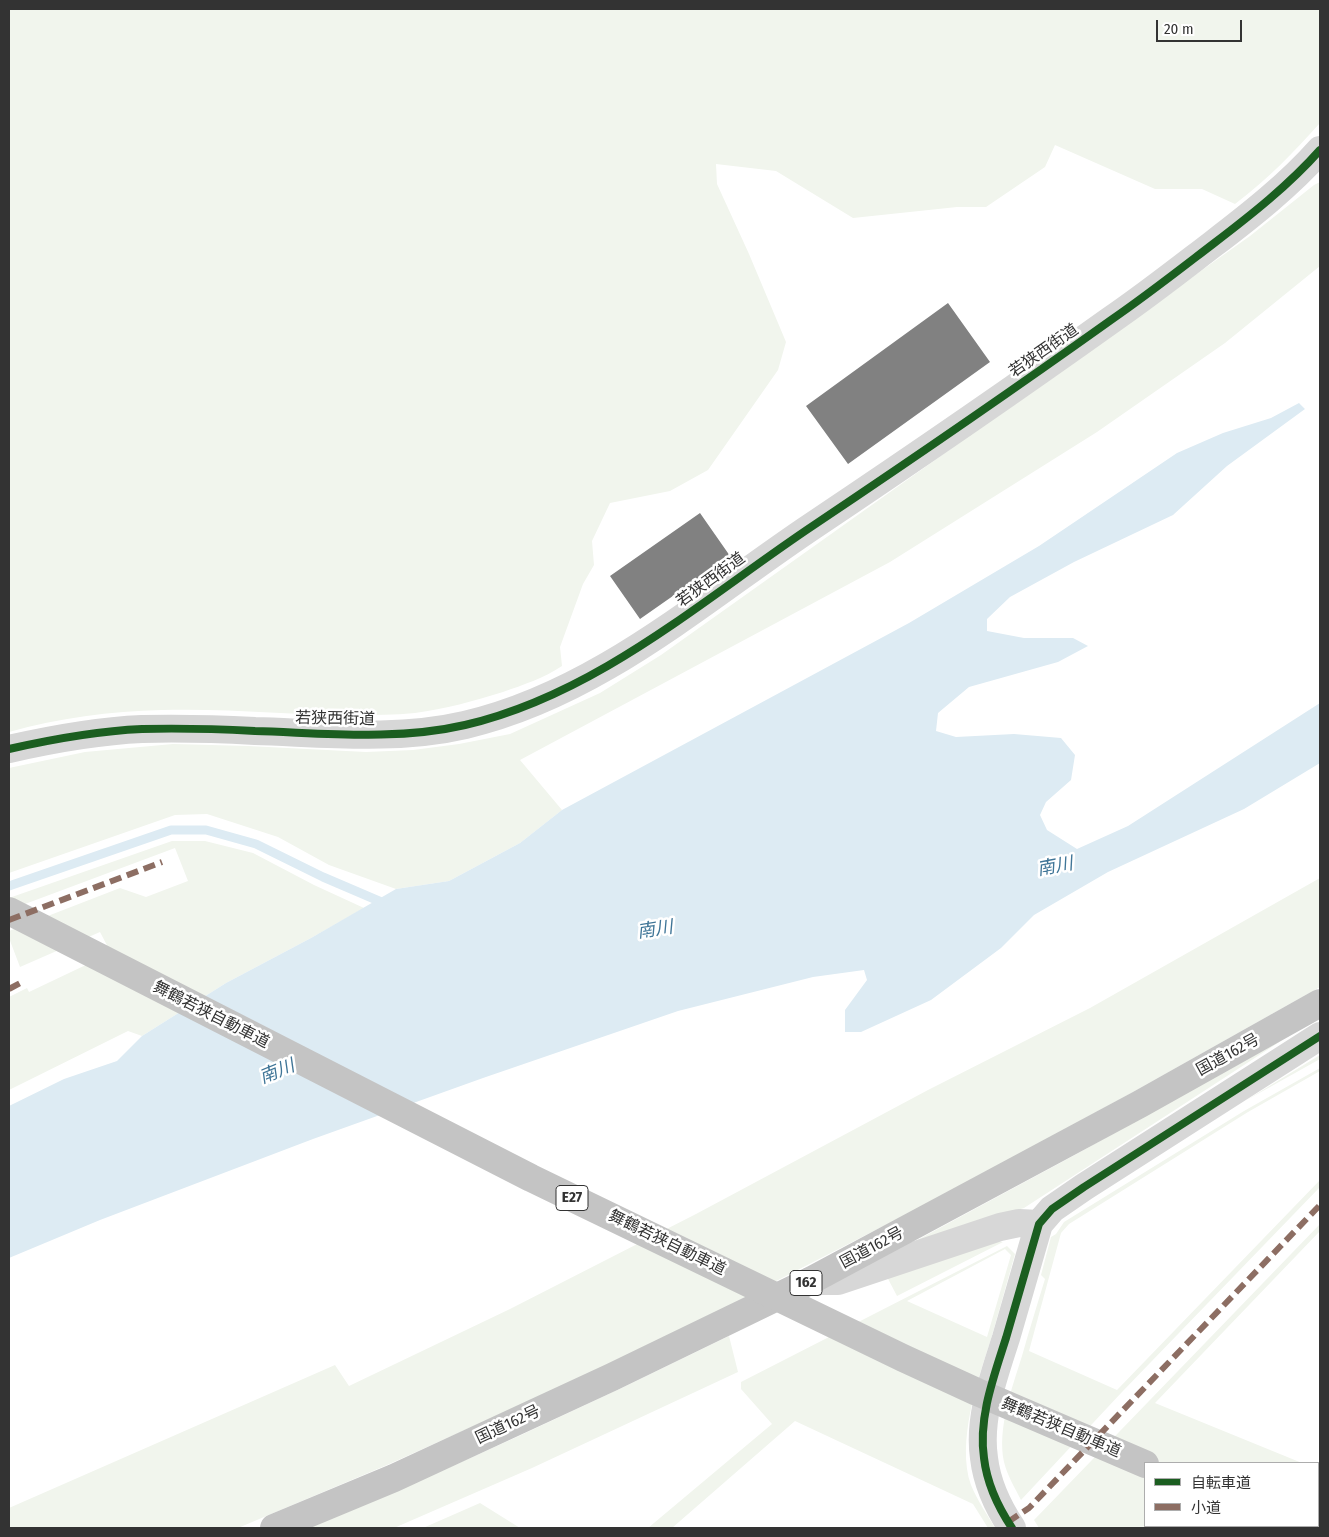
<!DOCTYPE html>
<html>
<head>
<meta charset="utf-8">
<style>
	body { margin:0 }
	#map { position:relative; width:1329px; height:1537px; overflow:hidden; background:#fff; font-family:"Fira Sans Condensed","Noto Sans JP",sans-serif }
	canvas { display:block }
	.frame { position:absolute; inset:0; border:10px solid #333; pointer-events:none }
	.legend { position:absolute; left:1144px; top:1462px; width:175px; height:65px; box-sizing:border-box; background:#fff; border:1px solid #adadad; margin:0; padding:6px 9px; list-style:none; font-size:15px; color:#333 }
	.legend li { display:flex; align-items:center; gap:10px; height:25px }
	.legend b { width:25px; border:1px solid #adadad }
	.scale { position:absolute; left:1156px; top:20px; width:86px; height:22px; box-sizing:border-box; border:2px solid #333; border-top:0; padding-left:6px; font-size:15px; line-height:18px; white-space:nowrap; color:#333; -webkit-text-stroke:4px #fff; paint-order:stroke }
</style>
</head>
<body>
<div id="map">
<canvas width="1329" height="1537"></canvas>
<div class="frame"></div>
<ul class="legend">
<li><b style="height:6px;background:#1b5e20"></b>自転車道</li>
<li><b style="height:6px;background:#8d6e63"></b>小道</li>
</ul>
<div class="scale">20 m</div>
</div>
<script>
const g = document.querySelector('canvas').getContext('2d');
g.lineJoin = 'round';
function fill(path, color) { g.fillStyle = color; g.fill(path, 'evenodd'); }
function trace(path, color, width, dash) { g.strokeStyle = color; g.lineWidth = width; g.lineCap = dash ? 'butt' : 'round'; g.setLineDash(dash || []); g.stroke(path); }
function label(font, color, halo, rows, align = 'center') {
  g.font = font + ' "Fira Sans Condensed","Noto Sans JP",sans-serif'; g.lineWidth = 5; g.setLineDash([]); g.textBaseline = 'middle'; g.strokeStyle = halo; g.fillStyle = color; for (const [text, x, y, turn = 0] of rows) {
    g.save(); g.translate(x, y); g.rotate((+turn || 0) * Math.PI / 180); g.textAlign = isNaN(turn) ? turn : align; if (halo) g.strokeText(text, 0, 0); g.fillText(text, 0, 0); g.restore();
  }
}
const green = new Path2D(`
	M9,9h1311v114c-26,29 -53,57 -85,81l-33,-15h-47l-100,-44 -10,22 -59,40h-29l-104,11 -77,-47 -60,-7 1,20 32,70 37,88 -8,28 -70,100 -38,21 -60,12 -18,38 2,24 -11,19 -23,63 2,19c-18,12 -39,19 -59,26 -29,9 -58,17 -88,21 -20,2 -41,2 -61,2 -64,0 -128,-7 -192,-5 -52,1 -103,8 -153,22z
	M1320,182v84l-95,77 -128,89 -207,130 -370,198 42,50 -42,33 -71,38 -53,8 -67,-24 -51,-28 -71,-23 -32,1 -166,58v-105l76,-16 88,-8 75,2 118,6 47,-2 46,-6 51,-10 90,-41 61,-38 589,-419 64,-51z
	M172,841h33l48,12 61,32 50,23 -53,30 -85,45 -84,53 -14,-5 -119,59v-93l18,-9 2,4 82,-39 -11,-21 -80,35 -11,-29v-7l111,-43 26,9 42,-16 -13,-33 -166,62v-12z
	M1320,878v109l-185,104 -197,107 -230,118 -105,52 -216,97 -149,63h-229v-20l326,-143 14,21 161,-77 186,-95 232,-124 162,-82z
	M1284,1039l-260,169 -114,36 163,-88z
	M1320,1055v4l-75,42z
	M1320,1068v3l-72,41 -179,112 -8,9 -32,118 88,39 203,-210v7l-198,205 -101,108c-6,-12 -14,-25 -17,-38 -7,-33 8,-74 18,-106 7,-25 15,-51 23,-77l-4,-4 10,-38 5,-3 8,-12 180,-111z
	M1320,1224v7l-165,172 147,60h-157v63h173v-57l2,1v58h-281l-5,-8z
	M991,1241l12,1 -106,54 -11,-21z
	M1007,1246l8,8c-8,28 -16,57 -24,85 -13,40 -35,104 -20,146 6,15 16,29 24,43h-7l-15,-24 -178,-83 -123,107h-24l124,-104 -31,-35v-7zM1005,1249l6,6 -24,82 -80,-36z
	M729,1336l9,36 -206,96 -138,60h-85c142,-59 281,-124 420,-192z
	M480,1503l40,25h-97z`);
const water = new Path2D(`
	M1299,403l6,6 -78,57 -54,49 -99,47 -64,35 -23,22v12l37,7h49l15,8 -30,16 -89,25 -31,26 -2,18 20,6 58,-3 47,4 14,17 -4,25 -25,22 -6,13 7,15 30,19 51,-23 192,-123v60l-76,46 -136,63 -74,43 -33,33 -70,52 -70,32h-16v-22l22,-30 -3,-10 -51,7 -135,34 -195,67 -170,61 -213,81 -91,38v-152l55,-27 53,-18 25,-25 84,-53 85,-45 85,-49 53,-8 71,-38 42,-33 347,-187 130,-77 138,-93 46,-20 48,-15z`);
const stream = new Path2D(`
	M9,886l162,-56h35l50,14 67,33 63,27`);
const building = new Path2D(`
	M948,303l42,59 -142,102 -42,-58z
	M700,513l30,43 -90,63 -30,-43z`);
const minor = new Path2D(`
	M9,749c44,-10 88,-18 133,-20 38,-1 75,0 113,2 69,2 141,10 210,-6 133,-31 238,-126 349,-200 100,-67 199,-135 297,-205 35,-24 68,-50 102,-76 38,-29 76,-59 107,-94
	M810,1281h28l162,-54 19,-4 20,1
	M1012,1528c-14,-21 -25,-44 -28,-70 -6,-40 10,-82 22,-120 11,-38 22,-76 33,-114l13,-15 32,-22 236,-151`);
const highway = new Path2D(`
	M1306,1526l7,2
	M274,1528l120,-50 218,-101 198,-96 330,-177 180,-101`);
const highwayBridge = new Path2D(`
	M9,911l522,267 372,180 74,34 168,72`);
const quiet = new Path2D(`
	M9,920l153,-58
	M9,989l13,-7
	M1008,1522l21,-14 291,-303`);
const cycleway = new Path2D(`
	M9,749c44,-10 88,-18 133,-20 38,-1 75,0 113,2 69,2 141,10 210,-6 133,-31 238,-126 349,-200 100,-67 199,-135 297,-205 35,-24 68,-50 102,-76 38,-29 76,-59 107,-94
	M1012,1528c-14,-21 -25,-44 -28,-70 -6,-40 10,-82 22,-120 11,-38 22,-76 33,-114l13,-15 32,-22 236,-151`);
const shields = [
	[572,1198,32],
	[806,1283,32]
];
const shieldNames = [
	["E27",572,1198],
	["162",806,1283]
];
const streetNames = [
	["若狭西街道",1044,351,-35],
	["若狭西街道",711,580,-36],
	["若狭西街道",335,719,1],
	["舞鶴若狭自動車道",211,1015,27],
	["国道162号",1228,1055,-29],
	["舞鶴若狭自動車道",667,1243,26],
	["国道162号",872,1248,-28],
	["国道162号",508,1425,-25],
	["舞鶴若狭自動車道",1061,1428,23]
];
const waterNames = [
	["南川",1055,867,-11],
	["南川",655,930,-9],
	["南川",277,1072,-22]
];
fill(green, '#f1f5ed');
fill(water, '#ddebf3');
trace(stream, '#ddebf3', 9);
fill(building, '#818181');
trace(minor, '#d7d7d7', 28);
trace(highway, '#c4c4c4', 28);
trace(highwayBridge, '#c4c4c4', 28);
trace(quiet, '#8d6e63', 6, [12, 6]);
trace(cycleway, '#1b5e20', 8);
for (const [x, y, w] of shields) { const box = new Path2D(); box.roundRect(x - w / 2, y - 12.5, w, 25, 4); g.fillStyle = '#fff'; g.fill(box); trace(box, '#333', 1); }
label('bold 15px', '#333', null, shieldNames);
label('16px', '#333', '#fff', streetNames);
label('italic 18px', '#3f7597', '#fff', waterNames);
</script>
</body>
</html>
